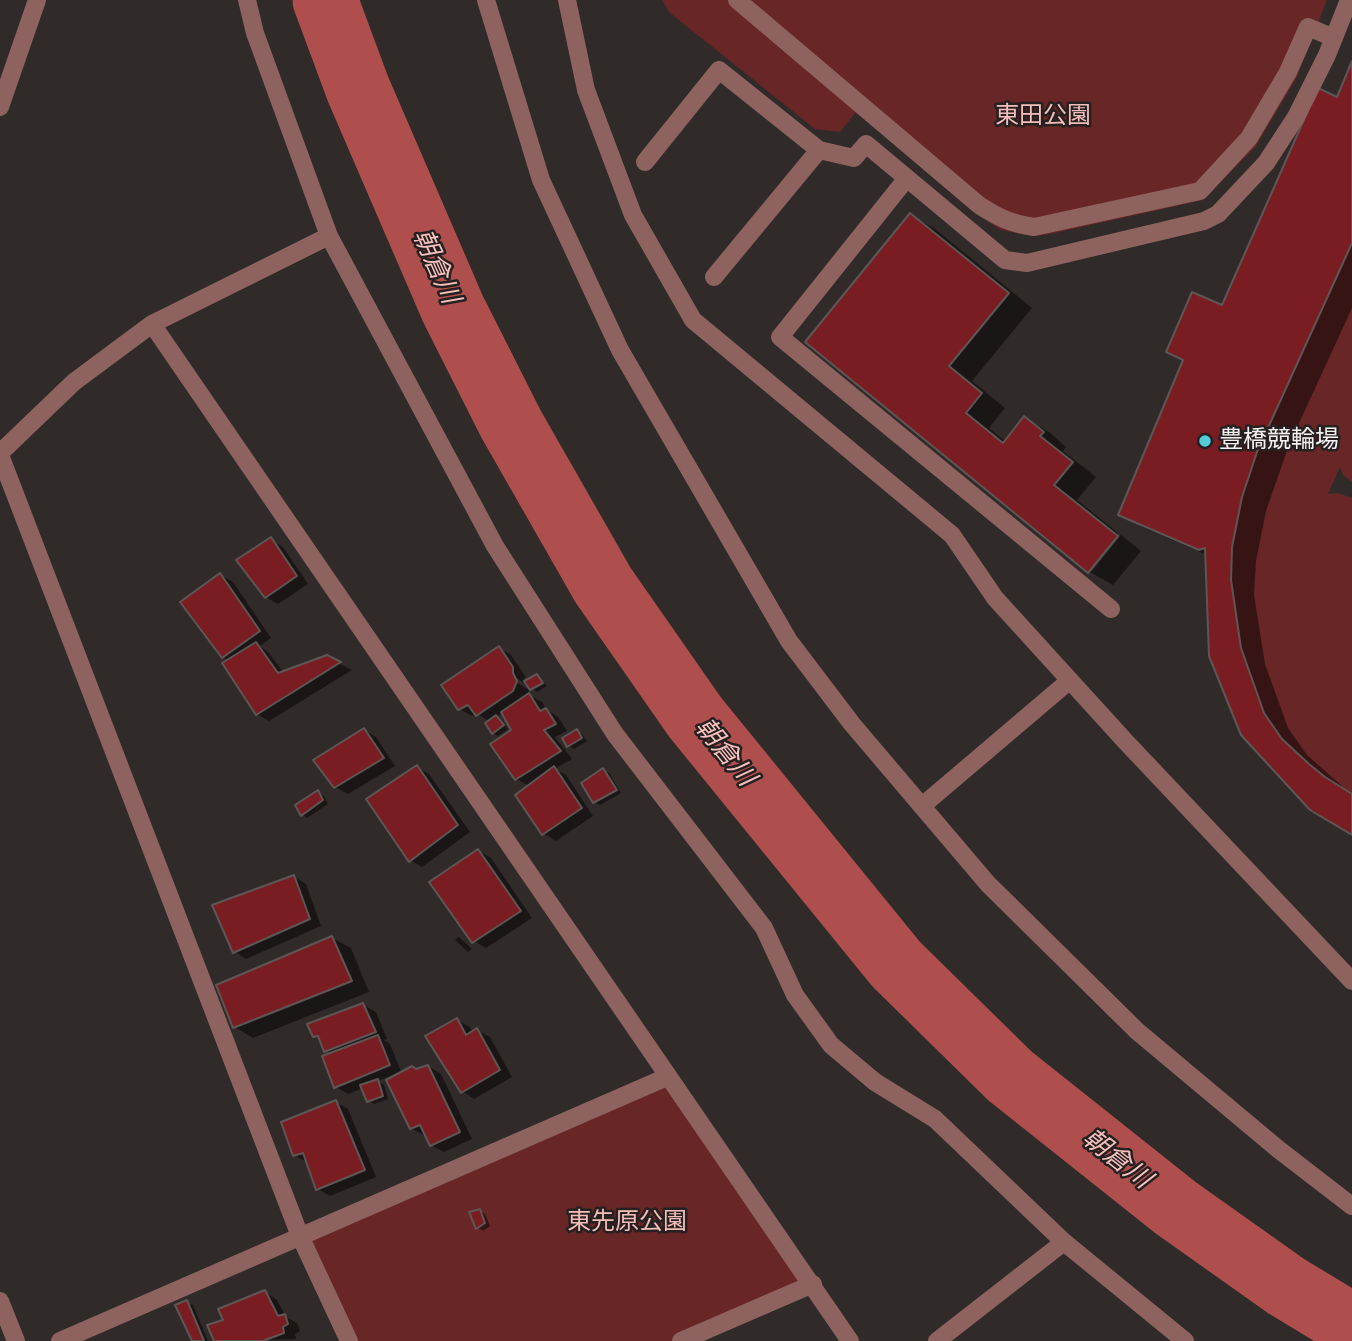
<!DOCTYPE html>
<html>
<head>
<meta charset="utf-8">
<style>
	body { margin:0 }
	canvas { display:block; background:#302a29 }
</style>
</head>
<body>
<canvas width="1352" height="1341"></canvas>
<script>
const g = document.querySelector('canvas').getContext('2d');
g.lineJoin = 'round';
function fill(path, color) { g.fillStyle = color; g.fill(path, 'evenodd'); }
function trace(path, color, width, dash) { g.strokeStyle = color; g.lineWidth = width; g.lineCap = dash ? 'butt' : 'round'; g.setLineDash(dash || []); g.stroke(path); }
function label(font, color, halo, rows, align = 'center') {
  g.font = font + ' Roboto,"Noto Sans JP",sans-serif'; g.lineWidth = 5; g.setLineDash([]); g.textBaseline = 'middle'; g.strokeStyle = halo; g.fillStyle = color; for (const [text, x, y, turn = 0] of rows) {
    g.save(); g.translate(x, y); g.rotate((+turn || 0) * Math.PI / 180); g.textAlign = isNaN(turn) ? turn : align; if (halo) g.strokeText(text, 0, 0); g.fillText(text, 0, 0); g.restore();
  }
}
const green = new Path2D(`
	M662,0h665l-31,79 -40,67 -53,54 -153,34 -18,2 -31,-6 -30,-20 -115,-98 -16,20 -25,-3 -145,-116z
	M1352,243v239l-9,-7 -3,-8 -12,27 10,-1 14,5v296c-48,-22 -86,-68 -102,-117 -10,-31 -19,-65 -19,-98 -2,-74 33,-146 63,-211 20,-42 39,-84 58,-125z
	M667,1077l146,207 -132,57h-332l-49,-105z`);
const shadow = new Path2D(`
	M1352,66v242l-63,137 -23,66 -10,50 -2,34 11,69 23,64 19,27 45,40v38l-109,-99 -36,-179 -63,-27 -24,-14 64,-153 -16,-10 55,-44 115,-208z
	M911,215l24,14 97,79 -60,73 33,27 -16,20 17,14 18,-24 25,14 17,15 -3,4 33,26 -19,23 41,33 -30,37 -281,-228z
	M1121,535l20,16 -28,34 -25,-14h4z
	M271,540l12,7 25,37 -30,20 -12,-7z
	M220,575l13,7 38,56 -11,8 8,6 16,21 42,-16 26,13 -83,51 -12,-7 -27,-53 -7,-4z
	M499,648l12,7 14,21 -1,7 -13,-8 -2,3 20,12 -4,8 4,-3 13,7 4,7 12,8 9,14 -12,6 17,22 -17,10 11,6 27,41 -37,25 -13,-8 -13,-47 -14,-7v-43l-13,-23 -6,4 11,12 -10,7 -5,-3 -3,-11 -14,-9 -4,3 -12,-7z
	M537,676l10,10 -10,6 -12,-9z
	M364,730l12,7 19,29 -47,28 -13,-7z
	M577,731l5,3 5,7 -13,8 -5,-3z
	M417,767l12,7 41,58 -48,35 -12,-7z
	M603,770l6,3 12,20 -21,12 -6,-3z
	M318,793l6,3 4,8 -21,14 -5,-4z
	M479,851l12,7 41,60 -46,30 -12,-7z
	M293,876l13,8 15,42 -75,33 -12,-8z
	M459,937l13,12 -4,3 -13,-12z
	M332,938l19,10 18,44 -116,46 -18,-11z
	M363,1005l13,7 11,27 -3,1 6,4 12,30 26,-8 13,8 31,65 -28,13 -13,-7 -5,-11 -3,1 -12,-7 -14,-55 -19,8 6,4 4,14 -14,5 -6,-4 -5,-12 -15,6 -12,-7 -4,-33 -7,-4 -4,-10 -6,-4z
	M457,1020l13,7 3,6 4,-3 13,7 22,40 -38,22 -12,-8z
	M336,1102l12,7 28,68 -46,19 -12,-7 -11,-27 -13,-7z
	M480,1211l5,3 5,12 -7,5 -6,-4z
	M265,1292l12,8 9,17 11,6 3,8 -5,3 1,5 -80,2 9,-20z
	M187,1302l6,3 15,36h-14z`);
const river = new Path2D(`
	M325,0l33,89 95,220 58,115 92,161 92,132 201,247 114,112 166,132 110,78 66,40`);
const building = new Path2D(`
	M1352,61v182l-95,209 -15,45 -10,50 -1,33 10,68 23,65 18,26 27,25 16,13 27,17v41l-42,-25 -69,-75 -32,-79 -4,-108 -6,2 -81,-35 65,-155 -17,-8 26,-60 30,13 96,-217 19,9z
	M910,213l99,80 -60,73 33,27 -16,20 37,30 21,-27 20,16 -4,4 33,26 -19,23 64,51 -30,37 -283,-231z
	M271,537l26,39 -32,22 -29,-38z
	M220,573l40,58 -38,27 -42,-56z
	M256,642l22,31 49,-18 14,7 -85,53 -34,-52z
	M499,646l14,21v6l4,8 -4,10 -37,25 -8,-11 -10,5 -17,-25z
	M537,674l6,9 -13,7 -6,-9z
	M529,693l11,18 6,-3 10,16 -12,6 17,21 -46,29 -25,-36 21,-14 -10,-18z
	M496,715l8,10 -12,9 -7,-11z
	M364,728l20,30 -50,30 -21,-28z
	M577,729l5,9 -15,9 -5,-9z
	M417,765l41,60 -49,37 -43,-63z
	M554,766l28,42 -40,27 -27,-40z
	M603,768l14,22 -24,13 -12,-20z
	M318,790l5,10 -22,16 -6,-11z
	M478,849l43,62 -49,32 -43,-61z
	M294,875l16,44 -77,34 -21,-48z
	M332,936l20,45 -119,47 -17,-43z
	M363,1003l13,29 -52,20 -6,-16 -5,1 -6,-13z
	M457,1018l9,17 11,-7 23,42 -39,23 -36,-57z
	M378,1035l12,30 -56,23 -12,-32z
	M428,1065l32,67 -30,14 -10,-21 -10,4 -24,-49 26,-14 4,3z
	M378,1079l5,17 -16,6 -7,-17z
	M336,1100l29,70 -49,20 -13,-37 -10,3 -12,-34z
	M480,1209l5,14 -9,6 -7,-17z
	M265,1290l13,26 7,-2 3,10 -5,3 1,6 -21,8h-49l-7,-16 16,-5 -5,-11z
	M187,1300l17,41h-12l-17,-36z`);
const minor = new Path2D(`
	M247,0l8,33 74,203 166,310 120,188 149,194 31,67 36,50 44,37 60,37 129,123 121,99
	M486,0l55,180 79,170 169,291 63,83 136,160 149,147 141,118 74,57
	M567,0l19,90 47,125 60,105 259,215 43,63 131,144 226,239
	M737,0l242,205c18,12 33,19 55,22l166,-36 49,-53 39,-66 20,-45 26,11
	M0,107l37,-107
	M645,162l74,-92 100,80
	M907,178l-127,159 331,272
	M714,277l105,-127 35,8 12,-14 139,116 22,3 177,-42 14,-7 48,-51 30,-46 31,-62 22,-55
	M152,324l698,1017
	M0,453l74,-71 78,-58 177,-88
	M0,455l300,781 49,105
	M922,806l147,-125
	M0,1301l16,40
	M60,1341l607,-264
	M681,1341l132,-57
	M937,1341l127,-99`);
const markers = [
	[1205,441,7,"#52ccd6"]
];
const parkNames = [
	["東田公園",1043,117],
	["東先原公園",627,1223]
];
const poiNames = [
	["豊橋競輪場",1219,441]
];
const waterNames = [
	["朝倉川",435,267,66],
	["朝倉川",724,753,51],
	["朝倉川",1116,1160,38]
];
fill(green, '#682626');
fill(shadow, '#0007');
trace(river, '#af4f4d', 65);
fill(building, '#7a1d22');
trace(building, '#5d5655', 2);
trace(minor, '#8d625f', 18);
for (const [x, y, r, color] of markers) { const dot = new Path2D(); dot.arc(x, y, r, 0, 2 * Math.PI); g.fillStyle = color; g.fill(dot); trace(dot, '#262020', 2.5); }
label('24px', '#f3bdb9', '#262020', parkNames);
label('24px', '#f6f2f2', '#262020', poiNames, 'left');
label('italic 26px', '#f6c0bc', '#262020', waterNames);
</script>
</body>
</html>
